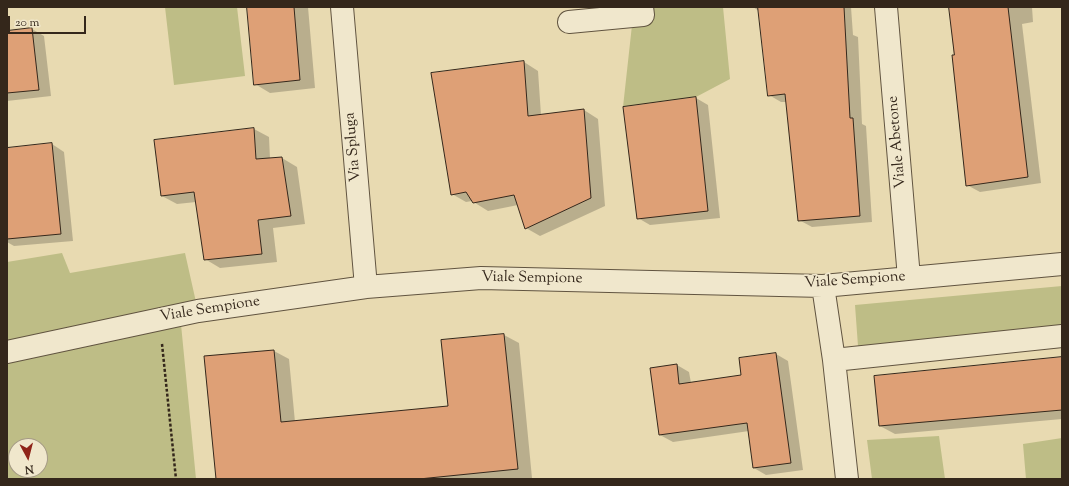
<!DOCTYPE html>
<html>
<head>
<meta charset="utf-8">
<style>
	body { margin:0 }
	#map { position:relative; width:1069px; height:486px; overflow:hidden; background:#e8dab1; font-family:"Sorts Mill Goudy",serif }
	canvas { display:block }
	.frame { position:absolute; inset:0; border:8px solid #34271b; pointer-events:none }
	.north { position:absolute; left:8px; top:438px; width:40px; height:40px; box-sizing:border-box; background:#f0e7cc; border:1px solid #a59a85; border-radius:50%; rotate:173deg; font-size:11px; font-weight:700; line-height:16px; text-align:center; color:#34271b }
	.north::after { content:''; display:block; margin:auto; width:14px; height:18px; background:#8f2418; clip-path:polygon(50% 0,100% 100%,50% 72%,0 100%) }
	.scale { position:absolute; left:8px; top:16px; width:78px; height:18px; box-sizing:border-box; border:2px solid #34271b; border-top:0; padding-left:5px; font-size:12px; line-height:14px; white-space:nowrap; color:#34271b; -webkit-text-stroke:3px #f0e7cc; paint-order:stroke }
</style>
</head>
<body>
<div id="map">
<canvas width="1069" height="486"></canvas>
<div class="frame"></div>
<div class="north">N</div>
<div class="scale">20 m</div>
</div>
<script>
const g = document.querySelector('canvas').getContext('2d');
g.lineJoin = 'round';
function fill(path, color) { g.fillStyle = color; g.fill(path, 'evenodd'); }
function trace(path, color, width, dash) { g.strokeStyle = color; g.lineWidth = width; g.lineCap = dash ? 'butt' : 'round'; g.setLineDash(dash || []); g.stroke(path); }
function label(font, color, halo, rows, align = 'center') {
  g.font = font + ' "Sorts Mill Goudy",serif'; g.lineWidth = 3.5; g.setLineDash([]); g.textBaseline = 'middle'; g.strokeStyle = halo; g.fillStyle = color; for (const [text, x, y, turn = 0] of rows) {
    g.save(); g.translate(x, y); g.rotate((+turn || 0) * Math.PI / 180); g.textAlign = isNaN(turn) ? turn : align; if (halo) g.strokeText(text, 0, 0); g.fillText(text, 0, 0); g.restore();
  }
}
const green = new Path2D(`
	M165,7h72l8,69 -71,9z
	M642,7h81l7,72 -34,18 -73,10 10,-91z
	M62,253l8,20 115,-20 13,58 -18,3 16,165h-189v-217zM16,446h24v24h-24z
	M1062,286v41l-204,19 -3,-41z
	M939,436l6,43h-73l-5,-39z
	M1062,438v41h-36l-3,-35z`);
const shadow = new Path2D(`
	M248,7h60l7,81 -45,5 -15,-9z
	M753,7h98l2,28 5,2 4,87 4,2 6,96 -60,5 -13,-7 -12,-118h-6l-12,-7 -10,-84z
	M950,7h82l1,15 -11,2 19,159 -61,9 -13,-7z
	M32,29l12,7 7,60 -44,5v-69z
	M524,62l14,9 3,44 43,-5 14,9 7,87 -65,30 -14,-8 -8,-23 -30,6 -16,-10 -6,1 -14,-8z
	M696,98l12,7 12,113 -70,7 -12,-7z
	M254,129l15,8 1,22 12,-1 15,9 8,57 -32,4 4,34 -57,6 -15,-9 -9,-57 -19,2 -15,-8 -6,-55z
	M52,144l12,8 9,89 -59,5 -7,-4v-93z
	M504,335l15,8 13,135 -15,1h-300l57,-128 15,8 6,63 154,-15z
	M776,354l12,7 15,109 -37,5 -12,-7 -5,-37 -76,11 -13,-7 17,-70 12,7 2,11 51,-7z
	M1062,358v61l-167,15 -15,-8z`);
const building = new Path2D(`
	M247,7h47l6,73 -46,5z
	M758,7h86l6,111h3l7,98 -62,5 -13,-127 -17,2z
	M949,7h59l20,170 -62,9 -14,-131h2z
	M32,28l7,62 -32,3v-62z
	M524,61l4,55 56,-7 7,89 -66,31 -11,-34 -41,8 -7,-11 -15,3 -20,-122z
	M696,97l12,114 -71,8 -14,-112z
	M254,128l2,31 26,-2 9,59 -33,4 4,34 -58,6 -10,-68 -33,4 -7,-56z
	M52,143l9,91 -54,5v-91z
	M504,334l14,135 -99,10h-203l-12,-123 70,-6 7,72 167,-16 -7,-66z
	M776,353l15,110 -38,5 -6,-45 -88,12 -9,-67 27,-4 2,20 62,-9 -2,-17z
	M1062,357v53l-183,16 -5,-50z`);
const path = new Path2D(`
	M162,344l14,135`);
const minor = new Path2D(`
	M342,7l24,280
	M886,7l23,271
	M569,22l74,-7 -1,-8
	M823,286l11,74 13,119
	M7,352l191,-41 168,-24 115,-9 342,8 239,-22
	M834,360l228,-24`);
const streetNames = [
	["Viale Abetone",898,142,-95],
	["Via Spluga",354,147,-95],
	["Viale Sempione",532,279,1],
	["Viale Sempione",855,281,-4],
	["Viale Sempione",210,310,-9]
];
fill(green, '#bebd86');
fill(shadow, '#0003');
fill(building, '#dea076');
trace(building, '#34271b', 1);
trace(minor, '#615440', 24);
trace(path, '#34271b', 2.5, [3, 2]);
trace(minor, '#f0e7cc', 22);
label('15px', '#34271b', '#f0e7cc', streetNames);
</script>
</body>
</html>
